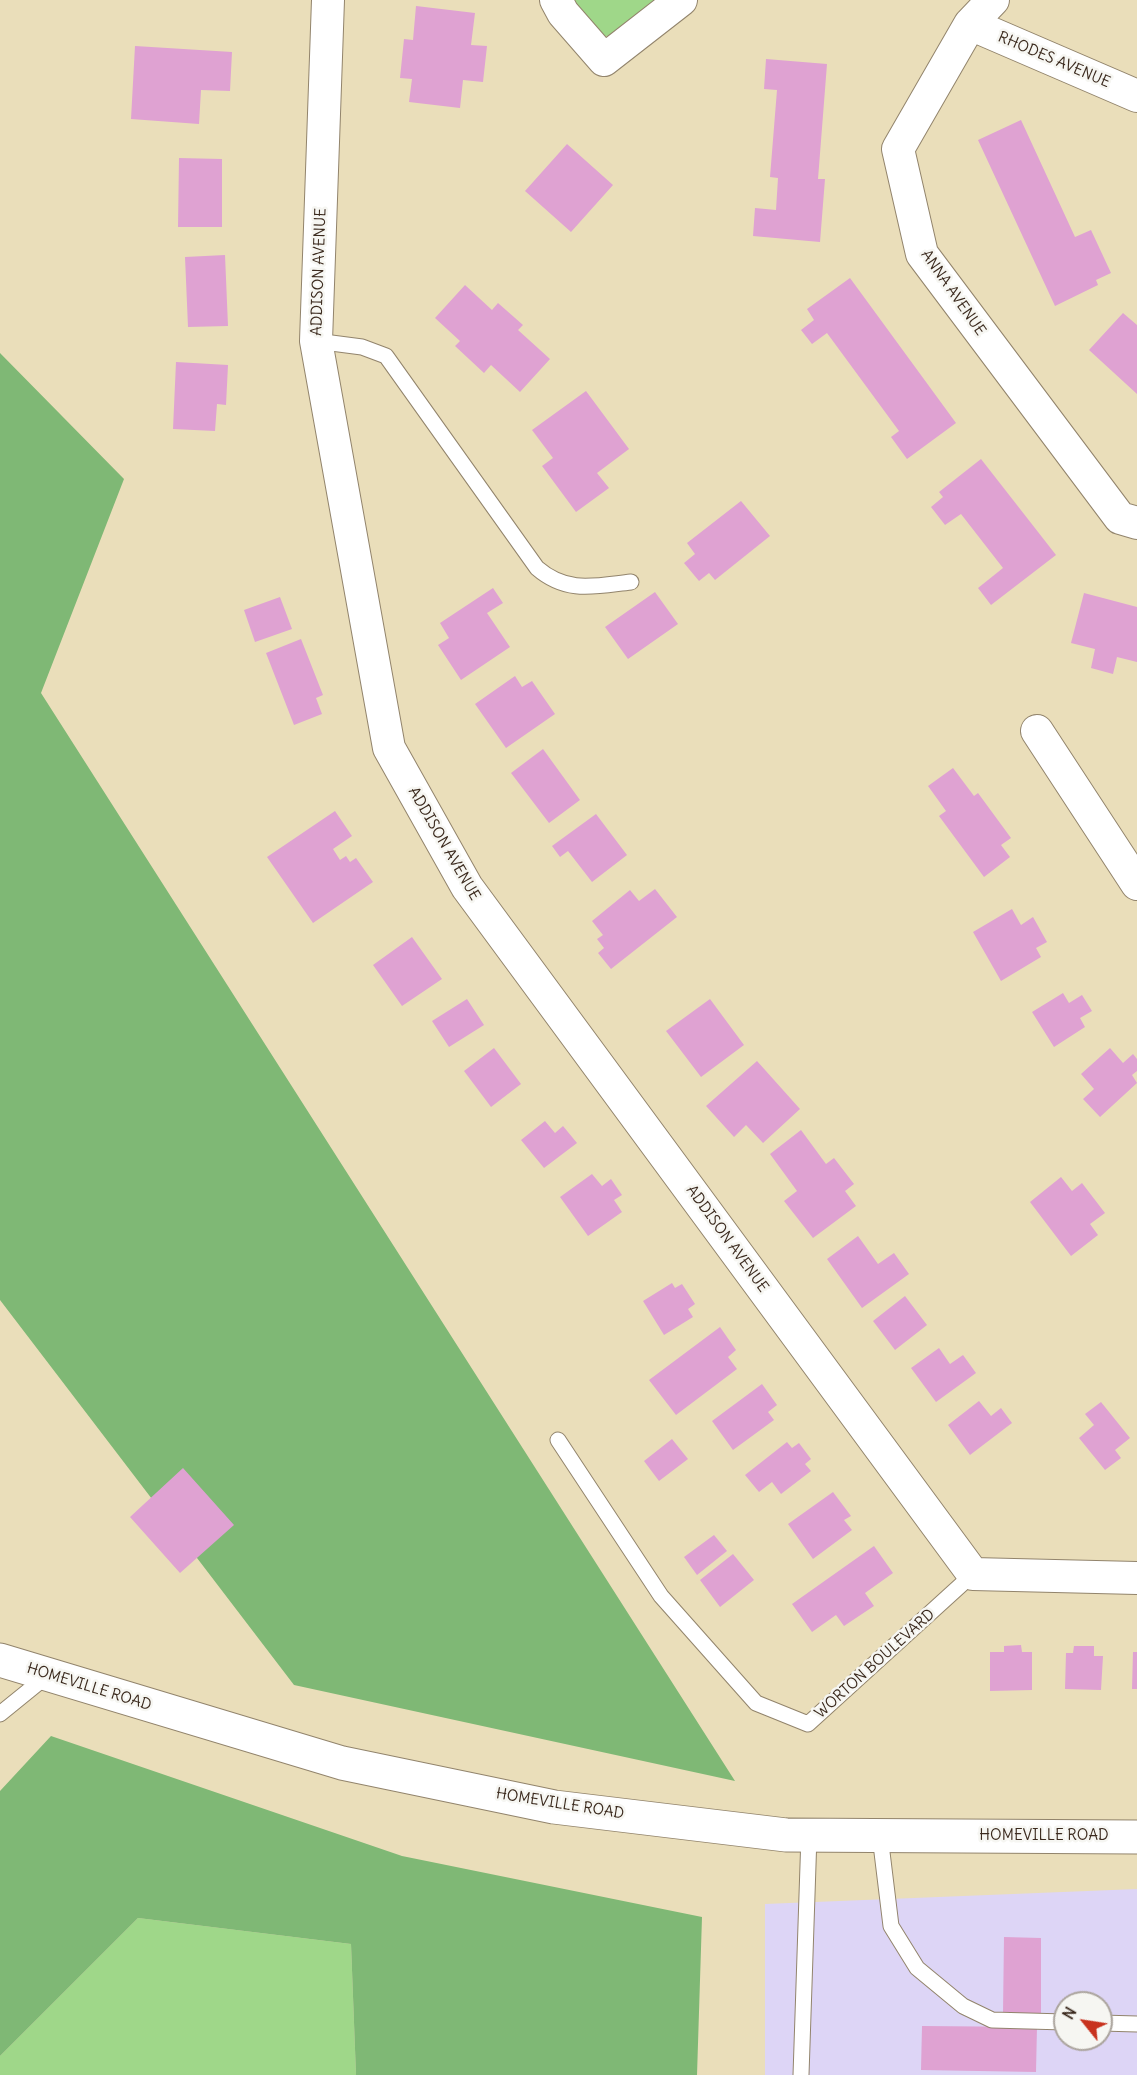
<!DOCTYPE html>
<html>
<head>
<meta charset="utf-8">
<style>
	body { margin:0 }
	#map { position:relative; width:1137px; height:2075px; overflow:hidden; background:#eadeba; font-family:Delius,sans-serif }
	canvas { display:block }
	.north { position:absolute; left:1053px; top:1991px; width:60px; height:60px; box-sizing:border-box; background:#f6f6f2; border:2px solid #aba49d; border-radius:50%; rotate:300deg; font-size:16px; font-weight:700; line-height:24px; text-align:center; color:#3b2a1e }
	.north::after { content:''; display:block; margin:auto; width:21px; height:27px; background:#c8321e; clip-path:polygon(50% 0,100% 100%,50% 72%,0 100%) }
</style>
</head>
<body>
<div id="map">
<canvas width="1137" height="2075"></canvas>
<div class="north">N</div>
</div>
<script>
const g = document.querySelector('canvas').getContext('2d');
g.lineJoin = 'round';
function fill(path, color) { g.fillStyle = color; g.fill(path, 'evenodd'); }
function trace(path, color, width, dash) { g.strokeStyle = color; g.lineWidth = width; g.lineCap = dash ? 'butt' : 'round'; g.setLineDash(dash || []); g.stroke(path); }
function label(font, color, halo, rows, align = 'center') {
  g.font = font + ' Delius,sans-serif'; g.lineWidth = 5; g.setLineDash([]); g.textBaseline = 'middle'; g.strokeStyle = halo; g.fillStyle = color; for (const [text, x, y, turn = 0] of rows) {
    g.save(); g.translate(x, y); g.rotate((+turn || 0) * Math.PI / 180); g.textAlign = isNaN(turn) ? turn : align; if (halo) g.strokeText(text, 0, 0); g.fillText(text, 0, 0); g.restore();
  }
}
const built = new Path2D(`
	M1137,1889v186h-372v-171zM1065,2003h36v36h-36z`);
const green = new Path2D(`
	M573,0h106l-46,35 -28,1 -28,-28z
	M138,1918l213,26 5,131h-356v-19z`);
const forest = new Path2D(`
	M0,353l124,126 -83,214 694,1088 -441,-96 -294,-385z
	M51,1736l351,120 300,61 -5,158h-341l-5,-131 -213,-26 -138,138v-265z`);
const building = new Path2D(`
	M416,6l59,7 -4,32 16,1 -4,36 -20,-2 -3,28 -51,-6 3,-23 -12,-1 4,-39 9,1z
	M135,46l97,6 -2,39 -29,-1 -2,34 -68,-5z
	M766,59l61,5 -9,115h7l-5,63 -67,-6 2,-28 21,2 2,-32 -8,-1 7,-87 -13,-1z
	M1021,120l54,117 16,-7 20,43 -15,7 2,5 -43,21 -77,-166z
	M567,144l46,41 -42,47 -46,-41z
	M179,158l43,1v68h-44z
	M225,255l3,71 -40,1 -3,-70z
	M850,278l106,145 -49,36 -16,-22 8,-6 -72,-98 -15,11 -11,-14 13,-10 -7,-11z
	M465,285l27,25 6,-7 25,22 -5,5 32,29 -30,33 -29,-27 -7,8 -29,-27 5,-5 -25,-23z
	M1123,313l14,12v69l-48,-44z
	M176,362l52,3 -2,40 -9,-1 -2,27 -42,-2z
	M586,391l43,58 -32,24 12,15 -33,24 -34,-46 11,-8 -21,-28z
	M981,459l75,96 -65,50 -13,-17 25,-20 -42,-54 -16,11 -14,-18 12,-10 -4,-5z
	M741,501l29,35 -55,44 -6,-7 -10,8 -15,-18 11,-9 -8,-11z
	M493,588l10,15 -16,10 23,34 -49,33 -23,-35 11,-7 -9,-15z
	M655,592l23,32 -50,35 -23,-32z
	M1084,593l53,14v55l-20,-5 -4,17 -22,-6 4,-19 -24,-6z
	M280,597l12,32 -37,13 -11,-32z
	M301,639l22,56 -7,3 6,16 -28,11 -28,-72z
	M515,676l7,11 10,-6 23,33 -49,34 -31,-44z
	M543,749l37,51 -31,23 -38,-50z
	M953,768l21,28 4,-3 33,45 -10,7 9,12 -26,20 -45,-61 7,-5 -18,-25z
	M335,811l17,25 -19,13 7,11 6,-4 4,6 6,-4 17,24 -60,41 -46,-66z
	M596,814l31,41 -35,27 -24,-31 -8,6 -8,-11z
	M655,889l22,28 -66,52 -13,-16 6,-5 -7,-9 6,-4 -11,-14 38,-31 9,11z
	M1012,909l9,16 12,-8 14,25 -11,6 5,9 -40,24 -28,-49z
	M412,937l30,42 -40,27 -29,-41z
	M1063,993l6,10 13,-8 10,16 -12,7 5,9 -31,20 -22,-35z
	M467,999l17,26 -35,22 -17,-26z
	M710,999l34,46 -43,32 -35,-46z
	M494,1048l27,36 -30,23 -27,-36z
	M1110,1048l13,15 10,-9 4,5v12l-5,4 5,8 -37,34 -17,-18 11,-10 -13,-15z
	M757,1061l43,48 -37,34 -17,-18 -12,12 -28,-31z
	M545,1121l10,12 8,-7 14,17 -33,25 -23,-28z
	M801,1130l25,34 8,-6 20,26 -9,7 11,15 -43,32 -29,-37 13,-10 -27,-37z
	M592,1174l10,12 9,-7 11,16 -8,5 8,12 -34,24 -28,-39z
	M1061,1177l11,14 10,-8 23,30 -15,11 8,11 -27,21 -41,-54z
	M858,1236l20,28 16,-11 15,21 -47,34 -35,-49z
	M672,1283l3,5 7,-4 13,20 -7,5 5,8 -29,18 -21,-34z
	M905,1296l22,29 -32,25 -22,-29z
	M720,1327l16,23 -8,7 9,12 -61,46 -27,-35z
	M939,1348l11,16 13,-9 13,18 -40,29 -25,-34z
	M762,1384l15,21 -9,7 6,8 -41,30 -21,-29z
	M979,1401l12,15 10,-8 11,15 -42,32 -22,-30z
	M1101,1402l29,36 -15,12 6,8 -16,12 -26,-32 15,-13 -9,-11z
	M672,1439l16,20 -29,22 -15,-20z
	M787,1442l5,6 7,-5 12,16 -6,5 6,7 -30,23 -9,-12 -13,10 -14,-17z
	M183,1468l51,57 -54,48 -50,-56z
	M833,1492l18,24 -7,4 8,10 -39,29 -25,-35z
	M714,1535l13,16 -30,24 -13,-18z
	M874,1546l19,27 -28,20 9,13 -30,20 -8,-11 -24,17 -20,-28z
	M733,1554l21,26 -34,27 -20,-27z
	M1021,1645l1,7h10v38l-42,1v-39h14v-6z
	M1074,1646h20v10h9l-2,34 -36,-1 1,-36h7z
	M1133,1652h4v37h-5z
	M1004,1937l37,1v76l-38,-1z
	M922,2026l115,1 -1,45 -115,-2z`);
const service = new Path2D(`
	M316,341l46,6 24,9 151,212c30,26 58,18 94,14
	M558,1440l103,156 95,107 52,21 165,-150
	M0,1714l48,-39
	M880,1836l11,90 26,42 46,38 29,14 73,2
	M1101,2023l36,1
	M801,2075l8,-240`);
const minor = new Path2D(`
	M328,0l-12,341 73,407 78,139 506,687 164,4
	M556,0l7,13 41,47 77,-60
	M993,0l-23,24 -72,125 24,105 198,264 17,5
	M970,24l167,72
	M1037,731l100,153`);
const tertiary = new Path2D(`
	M0,1660l342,103 212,44 232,28 351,2`);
const streetNames = [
	["RHODES AVENUE",1054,60,23],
	["ADDISON AVENUE",319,272,-88],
	["ANNA AVENUE",953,293,55],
	["ADDISON AVENUE",444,844,60],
	["ADDISON AVENUE",727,1239,54],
	["WORTON BOULEVARD",875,1664,-42],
	["HOMEVILLE ROAD",89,1687,17],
	["HOMEVILLE ROAD",560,1804,9],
	["HOMEVILLE ROAD",1044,1836]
];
fill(built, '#ddd5f6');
fill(green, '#9fd789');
fill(forest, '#7fb875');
fill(building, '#dfa2d2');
trace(service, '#92846c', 17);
trace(minor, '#92846c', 34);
trace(tertiary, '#92846c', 35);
trace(service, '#fff', 15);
trace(minor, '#fff', 32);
trace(tertiary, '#fff', 33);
label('15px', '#3b2a1e', '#f6f6f2', streetNames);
</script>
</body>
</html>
